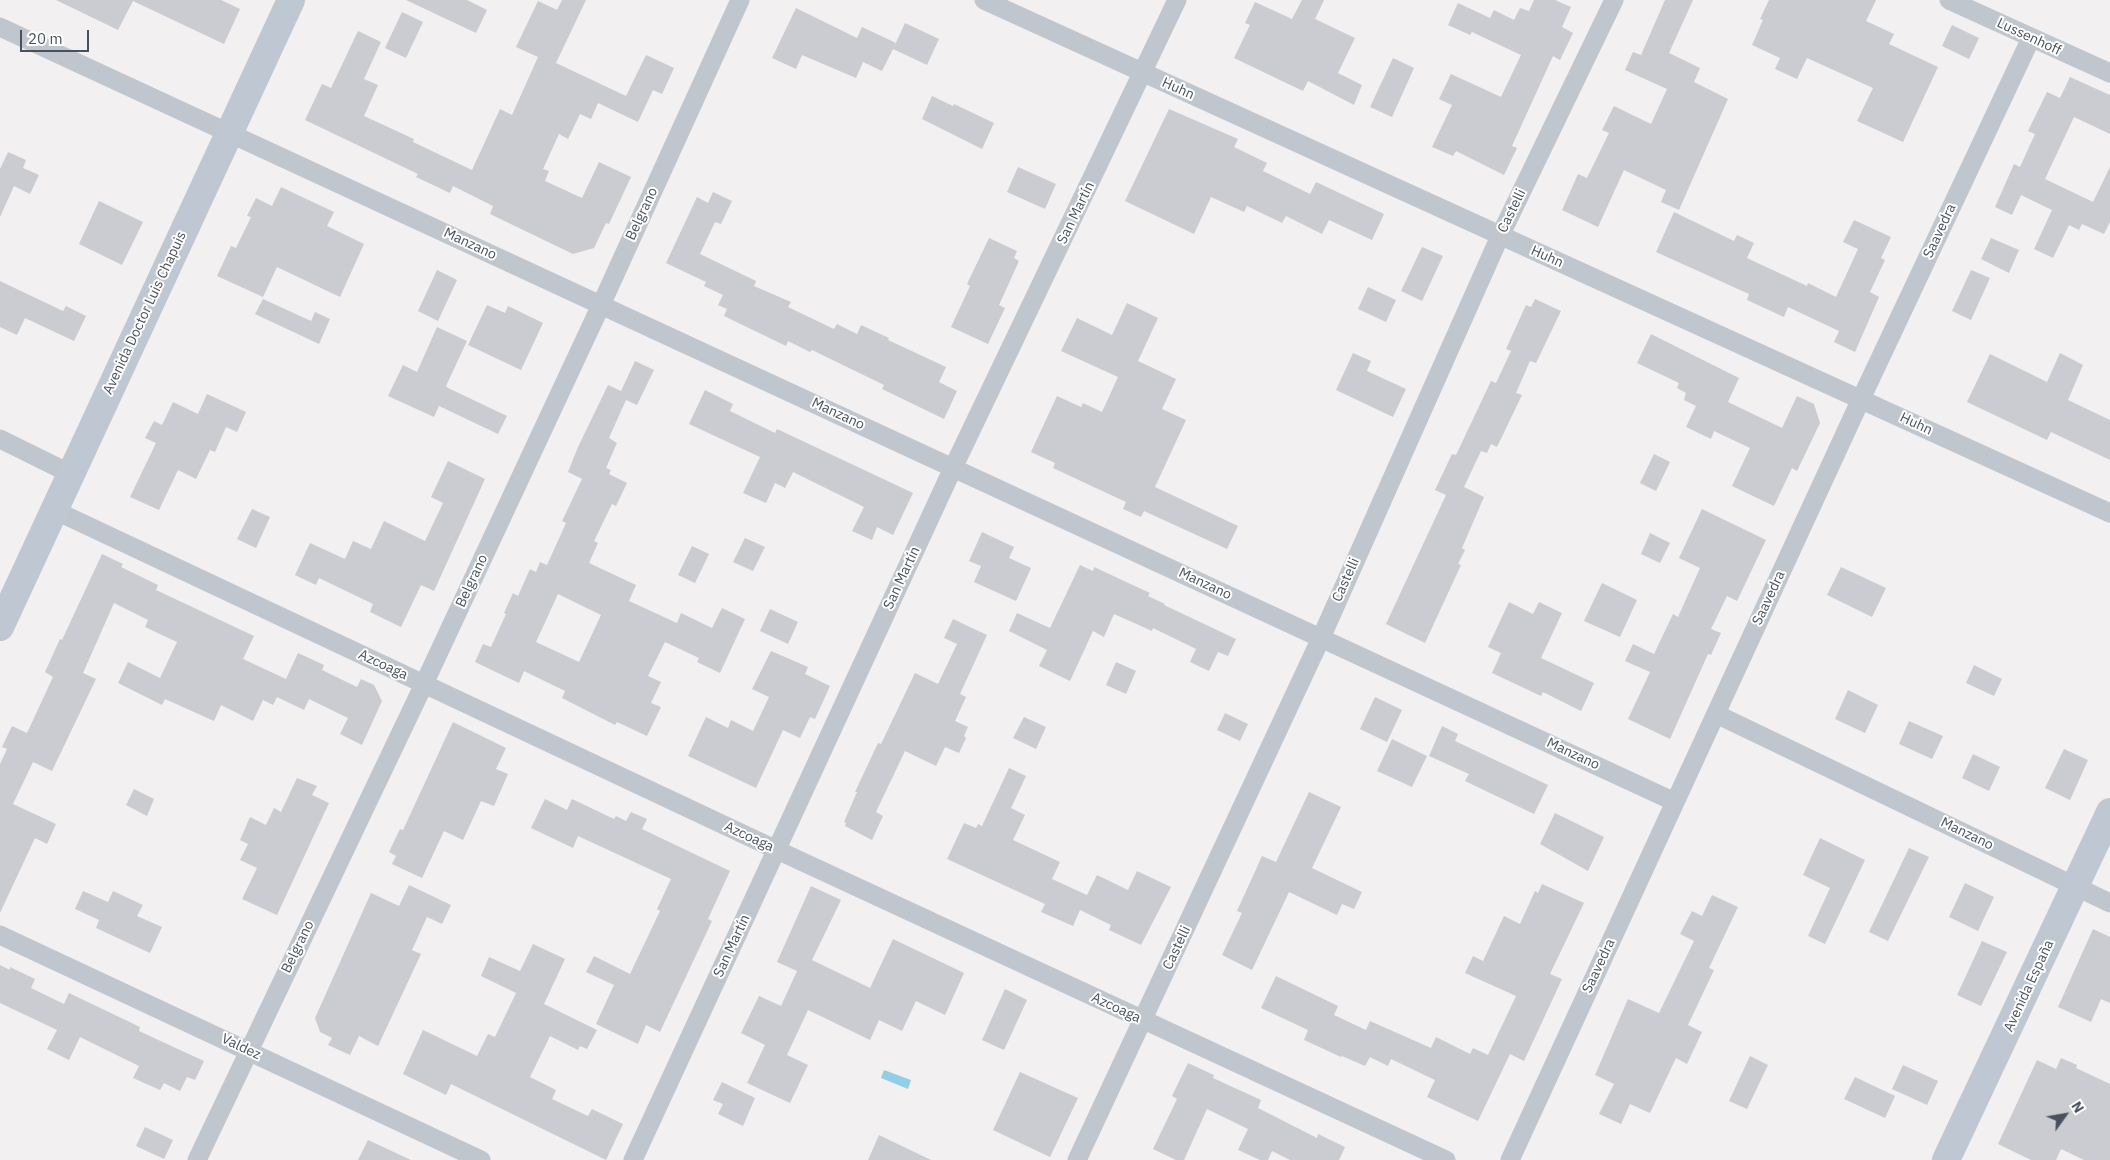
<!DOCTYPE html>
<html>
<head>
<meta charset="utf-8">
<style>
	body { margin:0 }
	#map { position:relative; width:2110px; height:1160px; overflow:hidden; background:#f2f0f0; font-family:"IBM Plex Sans",sans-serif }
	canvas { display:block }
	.north { position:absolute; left:2040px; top:1090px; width:50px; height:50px; -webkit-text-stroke:4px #fff; paint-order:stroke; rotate:58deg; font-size:14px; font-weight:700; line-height:20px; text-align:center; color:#49525c }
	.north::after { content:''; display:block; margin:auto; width:18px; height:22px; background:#49525c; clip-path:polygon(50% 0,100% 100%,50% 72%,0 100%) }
	.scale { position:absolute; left:20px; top:30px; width:69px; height:22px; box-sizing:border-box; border:2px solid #49525c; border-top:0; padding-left:6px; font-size:15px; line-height:18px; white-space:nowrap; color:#49525c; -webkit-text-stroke:4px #fff; paint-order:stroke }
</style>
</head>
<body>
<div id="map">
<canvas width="2110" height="1160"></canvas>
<div class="north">N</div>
<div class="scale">20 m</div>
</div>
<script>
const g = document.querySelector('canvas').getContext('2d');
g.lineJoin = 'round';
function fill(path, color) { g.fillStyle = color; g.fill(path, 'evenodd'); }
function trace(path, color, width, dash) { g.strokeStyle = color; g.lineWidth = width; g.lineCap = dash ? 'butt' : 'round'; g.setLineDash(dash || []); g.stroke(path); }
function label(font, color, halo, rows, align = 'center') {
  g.font = font + ' "IBM Plex Sans",sans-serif'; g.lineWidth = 4; g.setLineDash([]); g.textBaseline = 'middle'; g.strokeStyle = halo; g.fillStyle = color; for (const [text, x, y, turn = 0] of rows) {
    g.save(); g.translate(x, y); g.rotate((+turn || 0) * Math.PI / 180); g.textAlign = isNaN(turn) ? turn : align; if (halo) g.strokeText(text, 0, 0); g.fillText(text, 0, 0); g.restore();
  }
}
const water = new Path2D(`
	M884,1070l27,10 -3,9 -27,-11z`);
const building = new Path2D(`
	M56,0h165l19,9 -16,35 -91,-43 -15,29z
	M406,0h61l20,10 -11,23z
	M562,0h24l-30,63 70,33 20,-41 28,13 -12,26 -9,-4 -15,32 -40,-19 -7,16 -11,-5 -12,25 -9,-5 -16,35 6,2 -4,10 37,17 17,-36 32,15 -22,47 -3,-1 -12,25 -21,6 -83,-40 3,-8 -40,-20 -3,7 -34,-16 2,-3 -113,-54 17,-36 9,4 27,-57 23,11 -17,37 14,6 -14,31 50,23 -1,3 59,28 28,-61 12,6 26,-58 -22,-10 22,-46 19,9z
	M1302,0h22l-9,19 40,19 -17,35 24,12 -8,20 -46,-24 -5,10 -69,-33 16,-33 -5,-2 10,-21 37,17z
	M1534,0h21l16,7 -9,20 11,6 -13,27 -7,-4 -41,90 5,2 -13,27 -48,-24 -3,5 -21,-9 20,-42 -13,-6 12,-25 50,23 20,-42 -49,-23 -2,3 -22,-10 10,-22 32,15 4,-8 20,10 6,-12 9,3z
	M1665,0h28l-24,53 31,15 -6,14 34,17 -49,111 -18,-8 5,-12 -42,-20 -26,57 -36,-17 16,-36 9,4 22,-45 -7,-3 12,-24 37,18 16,-35 -42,-19 8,-18 8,3z
	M1769,0h107l-10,21 28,13 -5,10 49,23 -35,75 -46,-21 16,-33 -66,-30 -10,21 -22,-10 5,-11 -28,-13 11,-25 -3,-1z
	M796,8l61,30 5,-11 34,16 -14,28 -19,-9 -7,16 -54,-23 -6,14 -24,-11z
	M402,12l21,10 -17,36 -21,-10z
	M905,23l34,16 -12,26 -34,-16z
	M1952,25l27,13 -10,21 -27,-13z
	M1393,58l21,10 -22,49 -22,-10z
	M2070,77l40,18v39l-36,-17 -29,62 48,23 17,-35v55l-6,12 -22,-10 -3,6 -10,-5 -16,33 -19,-9 18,-39 -31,-15 -9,20 -17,-8 19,-43 6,3 15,-33 -7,-3 19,-39 13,6z
	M932,96l21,10 1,-2 40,19 -12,26 -60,-30z
	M1169,109l69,30 -4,8 33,16 -4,8 47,23 6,-12 68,32 -12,26 -43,-20 -7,14 -36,-18 -4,7 -35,-17 -3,6 -33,-15 -17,37 -69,-33z
	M8,152l18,8 -3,8 16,7 -9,19 -16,-8 -14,31v-48z
	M1018,167l38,17 -11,25 -38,-17z
	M281,187l53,25 -7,14 37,18 -24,53 -63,-30 -14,30 -46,-21 14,-30 5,2 15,-31 -4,-1 9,-18 16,8z
	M713,192l19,9 -11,23 -6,-2 -15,32 56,27 -2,5 37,16 -3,5 46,22 3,-5 20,10 4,-9 28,13 -1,2 58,27 -7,15 18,9 -13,28 -62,-30 2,-4 -72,-35 -2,2 -22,-11 -2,5 -62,-30 3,-7 -9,-4 5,-10 -19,-9 2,-4 -40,-19 31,-66 11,6z
	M99,201l44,21 -21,43 -43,-21z
	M1674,212l60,29 3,-6 17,8 -7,15 60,28 1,-3 28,14 22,-48 -15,-7 11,-22 37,17 -10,21 4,2 -15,32 9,5 -24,55 -21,-10 5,-11 -51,-24 -4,10 -37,-17 2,-6 -93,-42z
	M989,238l28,13 -3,7 5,3 -20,44 6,3 -17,36 -37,-17 19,-41 -3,-2z
	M1991,238l28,12 -10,23 -28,-14z
	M1422,247l21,9 -21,45 -21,-10z
	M437,270l20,10 -19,41 -20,-10z
	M1971,270l19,8 -19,42 -19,-9z
	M0,281l63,30 3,-5 20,10 -12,25 -49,-23 -8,17 -17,-8z
	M1368,287l28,13 -10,22 -28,-13z
	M263,299l48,22 4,-9 15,7 -11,25 -64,-30z
	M1535,299l26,12 -25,52 -6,-2 -14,32 6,2 -25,52 -6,-3 -4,9 -6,-2 -17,36 20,10 -22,51 3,2 -7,14 3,1 -36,78 -39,-19 60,-129 -11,-5 17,-36 4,1 35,-74 5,2 15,-32 -5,-2 20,-44 5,2z
	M1127,303l31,15 -20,43 38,18 -14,30 24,11 -31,67 83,39 -11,23 -83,-38 -3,6 -18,-8 3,-7 -73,-34 2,-5 -24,-11 26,-56 24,11 2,-4 19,9 16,-35 -57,-26 16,-33 35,17z
	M487,305l18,8 3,-7 35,17 -22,47 -53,-25z
	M437,327l30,14 -21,45 2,2 59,28 -9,18 -59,-28 -5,11 -46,-21 15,-31 14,7z
	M1651,334l88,44 -11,24 54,26 15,-32 17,8 6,19 -23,48 -5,-3 -18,38 -42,-20 18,-38 -36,-17 -3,8 -25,-12 10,-21 -12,-6 2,-7 -9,-5 2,-5 -42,-20z
	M1353,353l18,8 -4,10 39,18 -13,28 -57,-27z
	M2060,353l23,12 -15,35 42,20v40l-59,-28 -4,8 -80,-38 23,-48 57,28z
	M635,361l19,9 -17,35 -11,-5 -17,38 8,5 -11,25 5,2 -2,4 18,9 -11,23 -4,-2 -18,37 4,2 -9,20 47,22 -7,16 48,22 4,-10 31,15 10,-20 23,11 -25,54 -23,-11 2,-4 -34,-16 -17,34 13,6 -10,21 10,4 -14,29 -30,-14 -2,3 -53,-27 3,-7 -41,-20 -5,12 -44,-21 8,-18 8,3 15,-33 -2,-1 9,-20 5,3 12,-27 6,3 4,-10 7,3 19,-42 -4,-2 20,-42 -14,-7 10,-25 30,-62 13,6zM558,594l43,21 -22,47 -43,-20z
	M705,390l28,14 -3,7 45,22 2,-4 136,64 -20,42 -16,-8 -5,13 -20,-9 12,-24 -71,-35 -8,16 -10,-5 -9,20 -23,-10 17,-36 -71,-33z
	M207,394l39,18 -9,20 -11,-5 -11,25 -5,-2 -14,29 -18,-9 -19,40 -29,-13 26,-54 -11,-5 9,-17 8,4 11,-23 25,12z
	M1654,454l16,8 -14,29 -16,-8z
	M448,461l37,18 -51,112 -13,-6 -20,42 -31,-15 3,-8 -54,-26 -3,7 -21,-10 15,-32 35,16 8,-18 18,8 13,-28 41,20 18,-38 -12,-6z
	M252,509l18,8 -14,31 -19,-9z
	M1702,509l64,31 -29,61 -10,-5 -16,33 10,4 -10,22 -3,-1 -38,85 -42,-20 22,-47 -25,-11 8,-17 21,10 19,-40 5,3 22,-49 -21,-10z
	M982,532l32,15 -5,11 22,10 -15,33 -42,-19 7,-16 -12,-5z
	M1650,533l20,10 -10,20 -19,-9z
	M745,538l20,9 -12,24 -20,-9z
	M692,546l17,8 -14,29 -17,-8z
	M102,554l21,10 -2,3 37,18 -2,5 98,46 -11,23 43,20 12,-26 26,12 -2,5 35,17 4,-8 13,6 8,16 -20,44 -22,-11 8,-16 -39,-19 -5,11 -27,-13 -4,8 -10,-5 -10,21 -32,-16 -7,16 -49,-22 -3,6 -44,-22 10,-21 32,16 17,-36 -32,-15 3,-7 -34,-17 -31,70 13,6 -44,92 -19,-9 -20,42 43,20 -9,20 -12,-6 -35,75v-149l7,-15 -5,-2 10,-21 15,7 26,-56 -8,-5 15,-33 2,1z
	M1080,565l13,6 1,-4 56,26 -2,3 17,8 -1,1 72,34 -8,17 -10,-4 -9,19 -19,-9 6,-13 -43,-21 -1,3 -38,-17 -10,23 -11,-6 -23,50 -31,-15 8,-16 -38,-19 8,-18 33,15z
	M1841,567l45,21 -14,29 -45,-22z
	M1602,583l35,17 -17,37 -36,-16z
	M1509,602l24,12 6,-12 23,11 -21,45 53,25 -13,28 -38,-19 -2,4 -49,-23 9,-20 -13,-6z
	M770,609l28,13 -10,22 -28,-13z
	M953,619l34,16 -27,59 6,3 -11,24 13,6 -4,9 2,2 -7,15 -14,-6 -9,19 -31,-15 -29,61 7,4 -11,24 -27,-14 1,-3 -2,-1 13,-30h-2l23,-49 3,1 34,-71 23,11 19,-40 -13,-6z
	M771,651l37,16 -3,7 25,12 -15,33 -5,-2 -10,21 -17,-8 -27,58 -68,-32 18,-39 22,11 3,-8 22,11 16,-34 -17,-8z
	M1116,662l20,9 -10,23 -20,-9z
	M1974,665l28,14 -8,17 -28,-13z
	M1848,690l30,15 -13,28 -30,-14z
	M1375,697l27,13 -15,32 -27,-13z
	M1225,713l23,11 -8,17 -23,-11z
	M1024,717l22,10 -10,22 -23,-11z
	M1909,721l34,15 -11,23 -33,-15z
	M453,722l53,26 -10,21 12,5 -14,32 -13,-5 -18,39 -19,-9 -22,47 -30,-14 4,-8 -7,-4 11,-23 3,1z
	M1442,726l16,8 -3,7 93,44 -14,29 -69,-33 4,-7 -40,-18z
	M1392,739l35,17 -15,31 -35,-16z
	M2064,749l24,11 -18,40 -25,-12z
	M1973,754l27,13 -11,24 -27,-13z
	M1009,768l17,8 -15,32 14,7 -12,25 47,22 -8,17 35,16 10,-20 31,15 9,-19 34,16 -30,58 -32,-15 2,-5 -31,-15 -7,16 -32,-14 4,-8 -98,-45 17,-36 12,5 2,-4 4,2z
	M297,778l20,8 -5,9 17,8 -52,112 -35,-16 15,-31 -17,-8 8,-16 -8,-4 10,-23 16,8 8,-17 7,4z
	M134,789l20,10 -7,17 -21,-11z
	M1309,792l32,15 -29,61 50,24 -8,17 -12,-5 -5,11 -48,-23 -37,78 -30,-15 20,-42 -5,-2 25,-55 14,6z
	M545,799l22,11 5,-11 42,20 2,-3 10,5 5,-9 16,7 -5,10 88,42 -22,48 4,2 -52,111 -14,-7 -8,19 -42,-20 18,-39 -28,-13 8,-16 36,18 30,-63 -3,-2 14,-30 -93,-43 -5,12 -42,-20z
	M1555,813l49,24 -16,34 -48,-27z
	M1820,838l45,22 -40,84 -17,-8 22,-48 -27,-13z
	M1909,848l20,9 -41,84 -19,-9z
	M1965,883l29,14 -16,34 -29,-14z
	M1542,884l42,19 -34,71 12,5 -38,82 -14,-7 -32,67 -51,-24 8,-17 -44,-21 -3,7 -18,-9 -5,9 -23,-10 -1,1 -37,-17 4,-10 -47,-22 15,-32 62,30 -4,9 32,15 4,-9 61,27 5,-11 34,17 3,-6 15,7 28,-59 -51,-23 8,-17 10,5 21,-45 16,8 15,-33 3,2z
	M409,885l42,20 -9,19 -15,-7 -15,33 9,4 -43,92 -19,-10 -9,19 -22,-10 4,-7 -12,-6 -5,-14 56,-125 28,13z
	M811,886l30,14 -29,60 58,28 23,-49 71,34 -19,42 -29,-14 -14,30 -23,-11 -9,20 -62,-30 -21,45 21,10 -18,38 -43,-20 18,-38 -24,-12 18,-37 22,10 16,-35 -20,-9z
	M83,891l25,11 5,-11 30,14 -6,11 25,11 -12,26 -54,-25 3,-8 -24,-11z
	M1712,895l26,12 -29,61 5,2 -26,55 14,7 -15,32 -11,-6 -26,55 -20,-9 -9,20 -22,-10 15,-30 -19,-9 33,-76 31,14 35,-72 -14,-7 12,-23 10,5z
	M2093,929l17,8v66l-9,-4 -10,23 -33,-15z
	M1982,941l25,11 -26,54 -24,-11z
	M533,944l32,15 -21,45 53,26 -10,19 -7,-3 -2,4 -28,-14 -20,41 26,13 -4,9 36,17 4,-7 31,15 -17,36 -155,-76 -5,11 -43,-21 20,-44 54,26 11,-22 7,3 21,-44 -35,-17 8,-19 31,14z
	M0,965l10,5v-3l25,12 -4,9 33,16 5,-11 71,34 -1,4 65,30 -9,19 -8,-3 -7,14 -16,-8 -4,7 -27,-12 6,-12 -59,-29 -11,23 -22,-11 10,-19 -57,-27z
	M1005,989l22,11 -23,50 -22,-10z
	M1750,1056l18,9 -21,44 -18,-8z
	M2061,1058l16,7 -1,3 34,16v76h-26l-23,-11 -5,11h-25l-33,-16 39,-84 19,9z
	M1188,1063l26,12 -1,3 48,22 -3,8 59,30 1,-4 27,13 -6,13h-49l-18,-9 -4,9h-8l-22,-10 10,-21 -41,-20 -23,51h-8l-23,-11 24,-50 -5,-3z
	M1903,1065l35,16 -11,24 -35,-16z
	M1020,1072l58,26 -28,59 -57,-27z
	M1855,1077l40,19 -10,22 -41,-19z
	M722,1082l33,16 -12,28 -25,-12 5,-10 -10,-4z
	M145,1127l28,13 -9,19 -28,-13z
	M879,1135l52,25h-63z
	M368,1140l43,20h-53z`);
const street = new Path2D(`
	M984,0l1126,513
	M1949,0l161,73
	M0,27l1675,775
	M0,439l71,35
	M54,510l723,340 669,310
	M1716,714l394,189
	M0,935l481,225
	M197,1160l227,-476 177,-379 139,-305
	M633,1160l320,-692 224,-468
	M1077,1160l244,-522 179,-402 114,-236
	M1510,1160l351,-761 170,-361`);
const secondary = new Path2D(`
	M0,627l291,-627
	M1946,1160l164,-348`);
const streetNames = [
	["Lussenhoff",2029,37,25],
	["Huhn",1178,89,24],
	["Castelli",1512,211,-64],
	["San Martín",1076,213,-64],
	["Belgrano",642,214,-65],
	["Saavedra",1940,231,-65],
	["Manzano",470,244,25],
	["Huhn",1547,257,24],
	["Avenida Doctor Luis Chapuis",145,313,-65],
	["Manzano",838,414,25],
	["Huhn",1916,424,25],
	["San Martín",902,578,-65],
	["Castelli",1346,580,-66],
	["Belgrano",472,581,-65],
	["Manzano",1205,584,25],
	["Saavedra",1769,598,-65],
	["Azcoaga",383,665,25],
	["Manzano",1573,754,25],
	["Manzano",1967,834,26],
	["Azcoaga",749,837,25],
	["San Martín",732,946,-65],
	["Belgrano",298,947,-64],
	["Castelli",1177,948,-65],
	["Saavedra",1599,966,-65],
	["Avenida España",2029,986,-65],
	["Azcoaga",1116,1008,25],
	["Valdez",241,1047,25]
];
fill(water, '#92cee6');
fill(building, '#caccd2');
trace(street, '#bfc6cd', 19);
trace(secondary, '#bfc7d2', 28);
label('14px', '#49525c', '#fff', streetNames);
</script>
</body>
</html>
